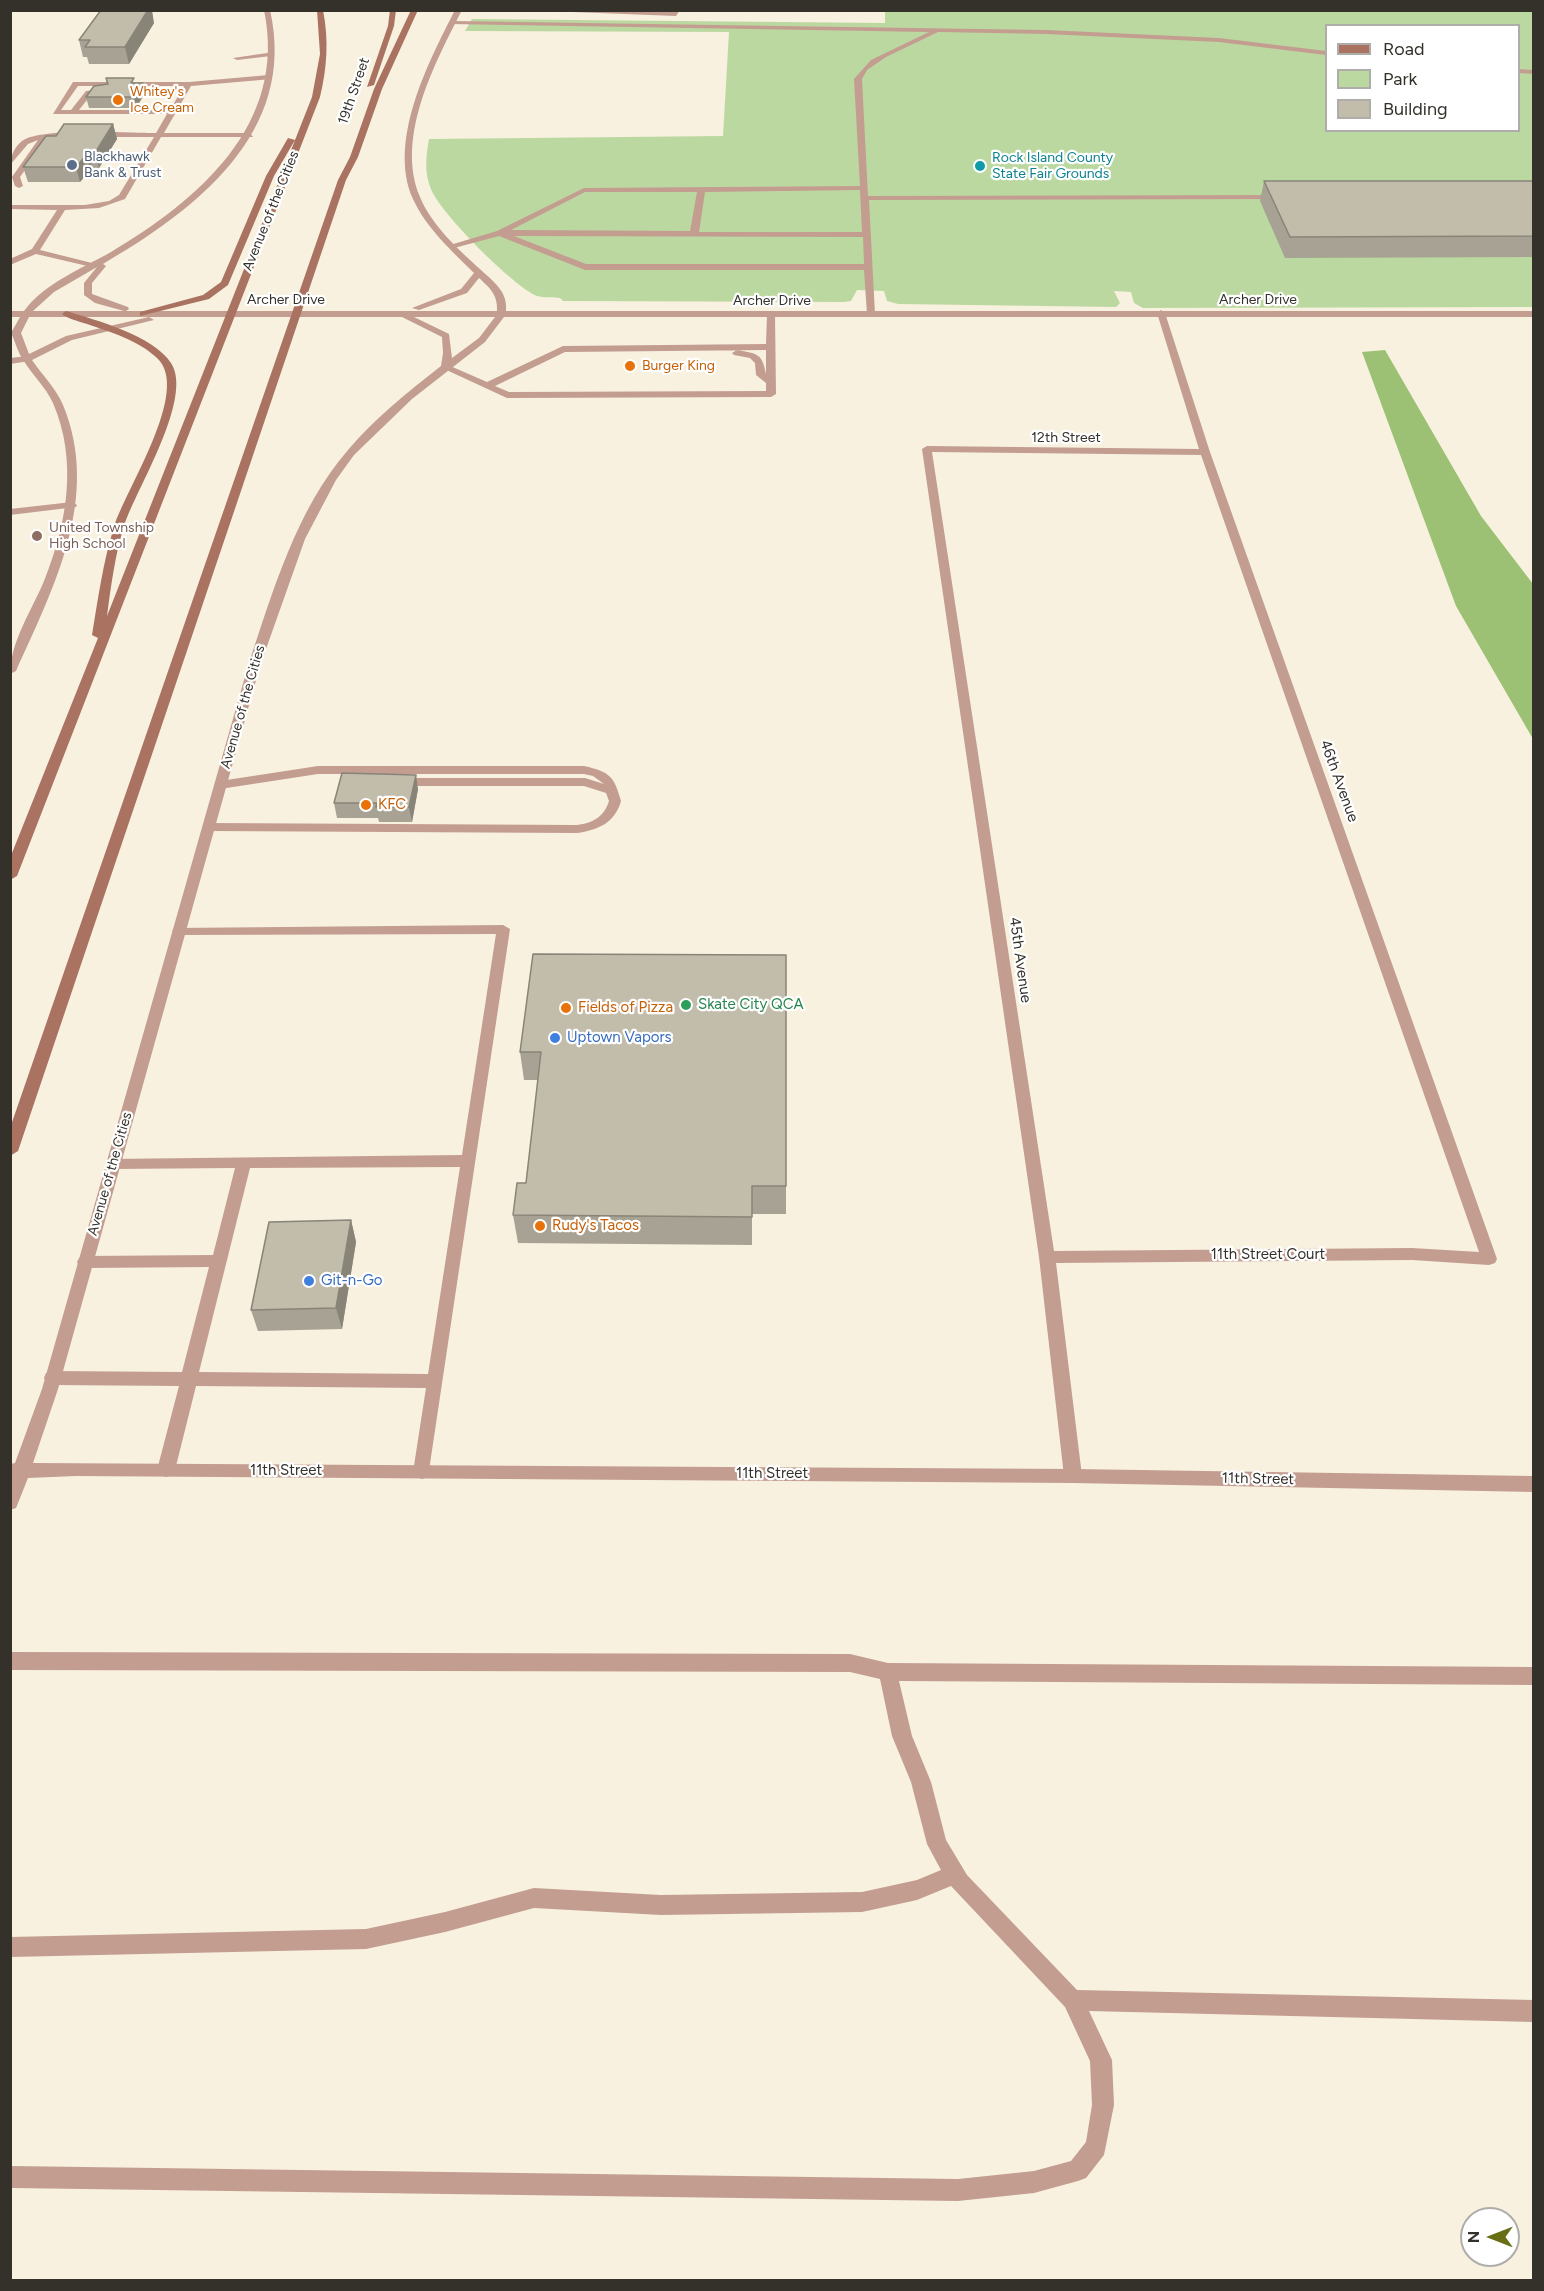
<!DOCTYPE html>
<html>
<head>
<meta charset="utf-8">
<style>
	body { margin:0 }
	#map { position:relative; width:1544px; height:2291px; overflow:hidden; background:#f8f1df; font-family:Figtree,sans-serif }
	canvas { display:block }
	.frame { position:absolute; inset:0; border:12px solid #34312b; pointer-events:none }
	.legend { position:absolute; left:1325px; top:24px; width:195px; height:108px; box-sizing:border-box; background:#fff; border:2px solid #aeadaa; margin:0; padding:8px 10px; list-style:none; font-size:18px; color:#34312b }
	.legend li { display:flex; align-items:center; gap:12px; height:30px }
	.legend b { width:30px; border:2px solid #aeadaa }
	.north { position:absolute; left:1460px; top:2207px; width:60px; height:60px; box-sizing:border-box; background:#fff; border:2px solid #aeadaa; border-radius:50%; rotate:270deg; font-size:16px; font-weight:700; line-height:24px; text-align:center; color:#34312b }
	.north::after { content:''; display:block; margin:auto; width:21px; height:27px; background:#676e14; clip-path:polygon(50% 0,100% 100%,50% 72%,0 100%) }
</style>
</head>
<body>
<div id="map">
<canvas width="1544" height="2291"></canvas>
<div class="frame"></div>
<ul class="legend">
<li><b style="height:8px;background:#aa7361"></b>Road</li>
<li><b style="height:16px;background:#bcd8a1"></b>Park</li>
<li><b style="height:16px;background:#c2bcab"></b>Building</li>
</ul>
<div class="north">N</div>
</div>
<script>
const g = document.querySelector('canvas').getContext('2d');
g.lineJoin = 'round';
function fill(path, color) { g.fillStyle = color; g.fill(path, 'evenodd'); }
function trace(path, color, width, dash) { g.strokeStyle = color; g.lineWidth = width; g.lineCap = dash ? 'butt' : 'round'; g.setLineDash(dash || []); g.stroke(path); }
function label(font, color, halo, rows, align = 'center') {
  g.font = font + ' Figtree,sans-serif'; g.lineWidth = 4.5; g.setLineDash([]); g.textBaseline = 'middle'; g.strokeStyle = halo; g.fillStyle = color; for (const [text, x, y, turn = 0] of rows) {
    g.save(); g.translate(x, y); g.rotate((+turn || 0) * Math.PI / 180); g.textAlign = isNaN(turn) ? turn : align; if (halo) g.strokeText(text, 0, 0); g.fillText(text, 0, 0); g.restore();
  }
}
const green = new Path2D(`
	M885,10l648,1v296l-390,1 -9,-5 -3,-11 -17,-1 6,12 -4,4 -218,-3 -11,-3 -3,-10 -27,-1 -6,11 -7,1 -281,-1 -3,-3c-7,-1 -16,0 -23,-2 -23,-9 -97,-83 -106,-107 -7,-16 -5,-33 -2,-50l294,-3 6,-104 -264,-1 7,-12 413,4zM1326,26h192v104h-192z`);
const forest = new Path2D(`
	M1385,350l96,166 52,68v155l-77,-133 -94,-254z`);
const service = new Path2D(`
	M521,10l152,2 7,-2 -4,6z
	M452,21l594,9 173,8 107,13v4l-107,-13 -173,-8 -108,-2 -52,25 -19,13 -5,9 6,117 413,-1 4,2 -4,2 -412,1 6,114 -4,3 -4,-3 -3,-44h-279l-86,-34 -45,12 -4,-3 47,-14 87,-43 276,-2 -6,-107 17,-19 58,-28 -479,-8zM860,190l2,42h-163l6,-40zM585,192h112l-7,39 -179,-1zM514,236l349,1 1,27h-278z
	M274,52l-3,4 -34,4 -4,-2z
	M1518,69l16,1v4l-16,-1z
	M269,75l3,4 -81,7 -27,47h86l3,4h-92l-36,62 -26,9 -34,2 -25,40 56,14v4l-60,-14 -26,11v-6l22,-10 25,-39 -47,-1v-4h75l24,-4 10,-6 35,-58h-102l-7,5 -25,35 3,9 -4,2 -4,-2 -3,-9 26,-37 -10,4 -18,21c0,-8 5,-19 12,-24 18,-14 108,-8 134,-8l11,-19h-114l20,-32h116zM78,86h106l-14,24h-91l12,-15 18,-2 -3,-4 -20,2 -15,19h-10z
	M771,312l4,3 1,79 -5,3 -264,1 -67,-31 8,-2 39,17 76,-36 203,-2 1,-29zM737,350l-5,3 2,2 16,3 5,5 1,12 10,8v8l-257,1 -14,-6 70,-34 201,-2v24c-4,-21 -8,-20 -29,-24z
	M27,356l5,3 -2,2 -20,3v-6z
	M72,502l5,3 -1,2 -66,8v-6z
	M318,766h266c26,6 30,10 37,35 -6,22 -23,29 -44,32l-369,-2 -6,-4 6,-4 369,2c16,-2 27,-8 32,-24l-3,-8 -22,-7h-185l-6,-4 6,-4h186l19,6 -11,-8 -9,-2h-266l-98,15 -6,-4 6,-4z
	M503,925l7,4 -82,548 -6,2 -6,-2 -3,-5 13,-84 -230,-2 -21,84 -3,5 -6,2 -6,-2 -3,-5 22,-84 -127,-1 -6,-2 -2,-5 2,-5 6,-2 130,1 27,-105 -124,1 -6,-2 -2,-4 2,-4 6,-2 128,-1 22,-87 -122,1 -5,-2 -3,-4 3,-4 354,-4 34,-221 -317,1 -7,-4 2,-3zM460,1167l-32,207 -229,-2 51,-204z
	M10,1652l840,2 38,9 646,4v18l-635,-4 13,55 19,46 15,58 21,35 110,115 457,10v22l-445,-11 23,49 2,45 -10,50 -18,23 -8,3 -44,12 -76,8 -948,-13v-22l948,13 76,-8 37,-10 15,-19 6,-37 -2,-44 -25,-54 -114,-121 -34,14 -55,12 -201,3 -127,-7 -89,24 -79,17 -356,8v-20l356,-8 79,-17 89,-24 127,7 201,-3 55,-12 24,-10 -14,-26 -16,-62 -19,-46 -12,-57 -30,-7 -840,-2z`);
const minor = new Path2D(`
	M1161,310l4,3 45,139 287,807 -2,4 -6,2 -77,-5 -356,3 26,213 -3,5 -6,2 -6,-2 -3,-5 -25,-219 -117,-808 5,-3 272,3 -42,-136zM932,452l269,3 278,797 -67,-4 -358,3z`);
const tertiary = new Path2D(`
	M264,10h6c28,123 -75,200 -167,254l3,2 -14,17v11l36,13 1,2 -3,2h371c1,-16 -7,-23 -18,-33l-12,15 -48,17 -7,-2 49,-19 13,-16c-22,-22 -48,-45 -61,-74 -26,-58 16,-138 42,-189h7c-27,53 -67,127 -42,187 12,29 39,53 61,73 13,12 27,22 25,41h1028v6h-1030l-19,25 -73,57 -58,56 -18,25 -31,59 -45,127 -202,723 -25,74 1040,6 461,7v16l-461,-9 -997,-7 -48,2 -12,30 -6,2v-46l5,-1 27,-74 206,-723c25,-75 48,-156 100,-216 27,-32 60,-58 93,-84l2,-13 -1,-16 -40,-20h-373l-8,16 8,21 37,-18 83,-19 5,3 -82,20 -40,20c10,15 24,28 31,45 38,92 -9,182 -47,266l-6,3c0,-32 22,-64 34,-93 23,-57 34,-120 9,-178 -7,-16 -22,-29 -31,-45 -5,-8 -7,-17 -11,-25l9,-16h-10v-6h14c21,-28 57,-42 87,-59 87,-52 177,-127 153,-242zM97,267l-13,16v12l11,8 29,8h-91l21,-19zM414,317h81l-16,21 -27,20 -3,-24z`);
const secondary = new Path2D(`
	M317,10h6c6,30 4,58 -3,87l-303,779 -7,4v-22l88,-220 -6,-3c6,-36 11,-73 22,-108 11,-37 78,-137 43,-169 -19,-18 -47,-26 -70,-34 -9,-3 -19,-5 -25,-10l4,-3c30,9 88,25 105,52 23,35 -35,126 -47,163 -9,29 -13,60 -17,90l205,-519 8,-43z
	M390,10h6l-2,16 -20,59 -7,2 21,-61z
	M411,10h7l-36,79 -24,68 -12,23 -328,971 -8,5v-28l328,-948 12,-23 24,-68z
	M288,138l7,2 -21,36 -46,109 -19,14 -69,17v-4l63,-17 18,-13 45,-106z`);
const wall = new Path2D(`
	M154,23l-25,41h-40l-2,-7h-4l-4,-17z
	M106,78l29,5 10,10 -9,15h-47l-3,-11 21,-13z
	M113,124l4,15 -18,29h-7l-12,14h-52l-5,-15 33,-31z
	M1264,181h269v76l-248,1 -25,-57z
	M418,789l-6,33h-33l-1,-4h-41l-3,-15z
	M786,955v259h-34v31l-234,-2 -5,-28 13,-32 12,-103h-14l-4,-28z
	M351,1220l5,22 -14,87 -84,2 -7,-21z`);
const shadedWall = new Path2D(`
	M148,10h4l2,13 -25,41 -4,-17z
	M143,83l2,10 -9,15 -2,-11z
	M113,124l4,15 -18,29 -4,-15z
	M88,153l4,15 -12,14 -4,-15z
	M416,775l2,14 -6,33 -3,-15z
	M351,1220l5,22 -14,87 -6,-21z`);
const building = new Path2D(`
	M101,10h47l-23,37h-40l5,-7h-11z
	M106,78h28l-3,5h12l-9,14h-48l8,-11 14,-2z
	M64,124h49l-18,29h-7l-12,14h-53l23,-31h10z
	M1264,181h269v55l-243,1z
	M342,773l74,2 -7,32h-33l1,-4h-43z
	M533,954l253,1v231h-34v31l-239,-2 4,-32h9l15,-131h-21z
	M351,1220l-15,88 -85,2 18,-88z`);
const markers = [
	[118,100,6,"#e8710a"],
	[72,165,6,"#5c6f8a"],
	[980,166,6,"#0f9aa8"],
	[630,366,6,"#e8710a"],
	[37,536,6,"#8d6e63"],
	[366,805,6,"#e8710a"],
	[686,1005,6,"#2e9e5b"],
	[566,1008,6,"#e8710a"],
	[555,1038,6,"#3f7fe0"],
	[540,1226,6,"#e8710a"],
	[309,1281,6,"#3f7fe0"]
];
const farStreetnames = [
	["19th Street",354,91,-71],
	["Avenue of the Cities",271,211,-68],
	["Archer Drive",286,300],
	["Archer Drive",1258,300],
	["Archer Drive",772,301],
	["12th Street",1066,438],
	["Avenue of the Cities",243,707,-74],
	["Avenue of the Cities",110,1174,-74]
];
const farFoodnames = [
	["Whitey's",130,92],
	["Ice Cream",130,108],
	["Burger King",642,366]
];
const farServicenames = [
	["Blackhawk",84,157],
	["Bank & Trust",84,173]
];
const farCulturenames = [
	["Rock Island County",992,158],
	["State Fair Grounds",992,174]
];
const farEducationnames = [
	["United Township",49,528],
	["High School",49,544]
];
const streetNames = [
	["46th Avenue",1339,781,70],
	["45th Avenue",1020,960,82],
	["11th Street Court",1268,1255],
	["11th Street",286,1471],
	["11th Street",772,1474],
	["11th Street",1258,1479,1]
];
const foodNames = [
	["KFC",378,805],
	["Fields of Pizza",578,1008],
	["Rudy's Tacos",552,1226]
];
const leisureNames = [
	["Skate City QCA",698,1005]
];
const shopNames = [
	["Uptown Vapors",567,1038],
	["Git-n-Go",321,1281]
];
fill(green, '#bcd8a1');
fill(forest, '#9cc174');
fill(service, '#c39d90');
fill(minor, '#c39d90');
fill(tertiary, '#c39d90');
fill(secondary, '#aa7361');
fill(wall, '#a7a293');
fill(shadedWall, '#888478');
fill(building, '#c2bcab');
trace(building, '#888478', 1.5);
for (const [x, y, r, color] of markers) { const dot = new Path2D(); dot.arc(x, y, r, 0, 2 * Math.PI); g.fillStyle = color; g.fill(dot); trace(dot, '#fff', 2); }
label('14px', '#34312b', '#fff', farStreetnames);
label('14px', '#c56008', '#fff', farFoodnames, 'left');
label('14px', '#4e5e75', '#fff', farServicenames, 'left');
label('14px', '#0d838f', '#fff', farCulturenames, 'left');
label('14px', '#785e54', '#fff', farEducationnames, 'left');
label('15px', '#34312b', '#fff', streetNames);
label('15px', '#c56008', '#fff', foodNames, 'left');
label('15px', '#27864d', '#fff', leisureNames, 'left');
label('15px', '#366cbe', '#fff', shopNames, 'left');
</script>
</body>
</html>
